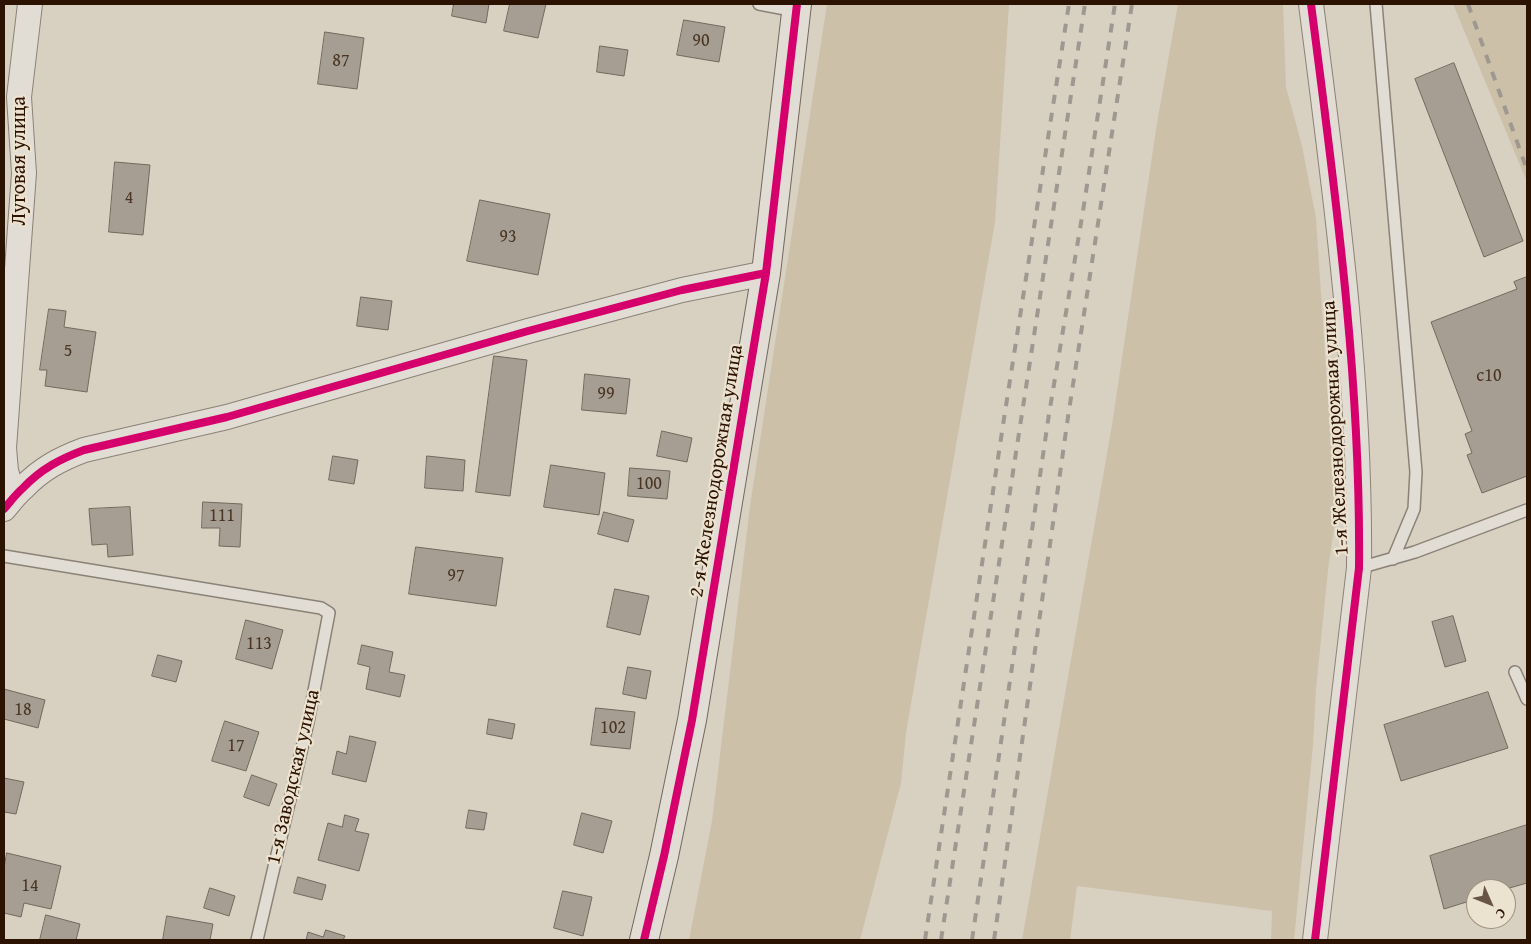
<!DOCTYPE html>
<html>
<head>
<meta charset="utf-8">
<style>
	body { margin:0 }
	#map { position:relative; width:1531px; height:944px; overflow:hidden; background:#d8d0c0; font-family:"Gentium Book Plus",serif }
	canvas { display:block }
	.frame { position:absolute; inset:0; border:5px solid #2c1200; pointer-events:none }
	.north { position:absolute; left:1466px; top:879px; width:50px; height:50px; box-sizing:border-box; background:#ece2d0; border:1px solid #9f8f7d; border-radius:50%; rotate:134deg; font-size:14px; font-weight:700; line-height:20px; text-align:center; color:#2c1200 }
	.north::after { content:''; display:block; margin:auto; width:18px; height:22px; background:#685443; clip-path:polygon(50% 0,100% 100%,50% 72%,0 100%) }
</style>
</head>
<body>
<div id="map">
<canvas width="1531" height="944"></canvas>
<div class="frame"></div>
<div class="north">С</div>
</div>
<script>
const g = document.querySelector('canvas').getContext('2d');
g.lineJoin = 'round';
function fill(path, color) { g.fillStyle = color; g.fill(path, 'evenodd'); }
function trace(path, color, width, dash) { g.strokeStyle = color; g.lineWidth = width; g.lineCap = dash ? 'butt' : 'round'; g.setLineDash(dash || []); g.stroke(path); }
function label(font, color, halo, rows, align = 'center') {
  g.font = font + ' "Gentium Book Plus",serif'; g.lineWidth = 4.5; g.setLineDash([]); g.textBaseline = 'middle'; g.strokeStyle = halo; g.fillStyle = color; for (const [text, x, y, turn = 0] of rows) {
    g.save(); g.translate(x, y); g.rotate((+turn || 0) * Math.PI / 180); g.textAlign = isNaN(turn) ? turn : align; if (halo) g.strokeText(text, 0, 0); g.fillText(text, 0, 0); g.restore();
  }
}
const green = new Path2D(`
	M827,4h182l-14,218 -77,441 -12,70 -5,50 -41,157h-171l23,-119 38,-315z
	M1178,4h105l3,83 16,59 14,72 12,183 7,61 1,52 -8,56 -12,119 -3,56 -19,195h-23l1,-29 -195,-25 -7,54h-48l90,-515 45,-302z
	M1453,4h74v178z`);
const building = new Path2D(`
	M454,4h35l-3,19 -34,-7z
	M510,4h36l-8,34 -34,-7z
	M684,20l41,7 -6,35 -42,-7z
	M325,32l39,6 -7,51 -39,-5z
	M600,46l28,4 -4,26 -27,-4z
	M1454,63l69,178 -39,16 -69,-178z
	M115,162l35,3 -7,70 -34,-3z
	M480,200l70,14 -12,61 -71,-14z
	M1527,277v199l-45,17 -15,-38 5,-2 -7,-19 7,-3 -41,-109 86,-33 -3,-7z
	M361,297l31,4 -4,29 -31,-4z
	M49,309l17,2 -2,16 32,5 -9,60 -42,-6 2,-16h-7z
	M494,356l33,4 -17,136 -34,-4z
	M585,374l45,5 -4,35 -44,-4z
	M662,431l30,7 -5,24 -30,-6z
	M333,456l25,4 -4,24 -25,-4z
	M427,456l38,4 -2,31 -38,-3z
	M551,465l54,8 -6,42 -55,-8z
	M630,468l40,3 -3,28 -39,-3z
	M203,502l39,2 -2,43 -21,-1 1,-18h-18z
	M130,507l3,48 -25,2 -1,-13 -15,1 -3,-36z
	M604,512l30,8 -6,22 -30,-8z
	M416,547l87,11 -7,48 -87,-12z
	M615,589l34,7 -9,39 -33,-8z
	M1453,616l13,45 -21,6 -13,-45z
	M246,620l37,10 -11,39 -36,-10z
	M362,645l31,7 -4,20 16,3 -5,22 -34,-8 4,-22 -12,-3z
	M158,655l24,6 -6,21 -24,-6z
	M628,667l23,4 -5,28 -23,-5z
	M4,689l41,11 -7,28 -34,-9z
	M1488,692l20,56 -107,33 -17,-56z
	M596,708l39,4 -5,37 -39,-4z
	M489,719l26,5 -3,15 -25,-5z
	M225,721l34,11 -13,39 -34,-10z
	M350,736l26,6 -10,40 -34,-8 5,-23 9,3z
	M252,775l25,9 -8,22 -25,-9z
	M4,778l20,4 -8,32 -12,-2z
	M469,810l18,3 -3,17 -18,-2z
	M582,813l30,8 -9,32 -29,-8z
	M345,815l14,4 -4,12 14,3 -10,37 -41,-11 10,-37 14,4z
	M1527,825v58l-21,6h-30v10l-32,10 -14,-53z
	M7,853l54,13 -10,43 -27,-6 -3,14 -17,-4v-45z
	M298,877l28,8 -4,15 -28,-7z
	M210,888l25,8 -6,20 -25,-8z
	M563,891l29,6 -9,39 -29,-8z
	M46,915l34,9 -4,16h-36z
	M167,916l46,8 -3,16h-47z
	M326,930l19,6 -2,4h-37l2,-8 15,5z`);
const lane = new Path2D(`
	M759,4l37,7
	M1376,4l40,468 -2,37 -21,50
	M4,556l317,52 8,5 -21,109 -51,218
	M1359,568l56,-16 112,-42
	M1515,672l12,27`);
const street = new Path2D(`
	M1311,4c24,187 50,375 48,564l-44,372
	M14,497l-8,-26 -2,-23 20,-275 -5,-76 11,-93
	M4,509c6,-7 12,-15 19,-21 18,-19 37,-29 61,-38l143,-33 301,-86 154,-41 84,-17`);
const secondary = new Path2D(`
	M644,940l20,-84 28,-136 54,-327 20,-120 31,-269`);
const rail = new Path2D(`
	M1468,4l59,166
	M925,940l80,-528 64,-408
	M941,940l144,-936
	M972,940l77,-526 34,-203 32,-207
	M994,940l74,-523 64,-413`);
const cycleway = new Path2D(`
	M1311,4c24,187 50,375 48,564l-44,372
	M4,509c6,-7 12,-15 19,-21 18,-19 37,-29 61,-38l143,-33 301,-86 154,-41 84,-17
	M644,940l20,-84 28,-136 54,-327 20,-120 31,-269`);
const numberNames = [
	["90",701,41],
	["87",341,61],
	["4",129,198],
	["93",508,237],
	["5",68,351],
	["с10",1489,376],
	["99",606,394],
	["100",649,484],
	["111",222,516],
	["97",456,576],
	["113",259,644],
	["18",23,710],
	["102",613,728],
	["17",236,746],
	["14",30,886]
];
const streetNames = [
	["Луговая улица",20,161,-90],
	["1-я Железнодорожная улица",1336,428,-93],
	["2-я Железнодорожная улица",717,471,-81],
	["1-я Заводская улица",294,777,-77]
];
fill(green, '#ccc0a9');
fill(building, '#a69e92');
trace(building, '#72695e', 1);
trace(lane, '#8b8277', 14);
trace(street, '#8b8277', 26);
trace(secondary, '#72695e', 30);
trace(lane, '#e1ddd5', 11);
trace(street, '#e1ddd5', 24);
trace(secondary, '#e1ddd5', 28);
trace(rail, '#9e9890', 4, [9, 9]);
trace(cycleway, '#d6006c', 8);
label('18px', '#4a3524', null, numberNames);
label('20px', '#2c1200', '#ece2d0', streetNames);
</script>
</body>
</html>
